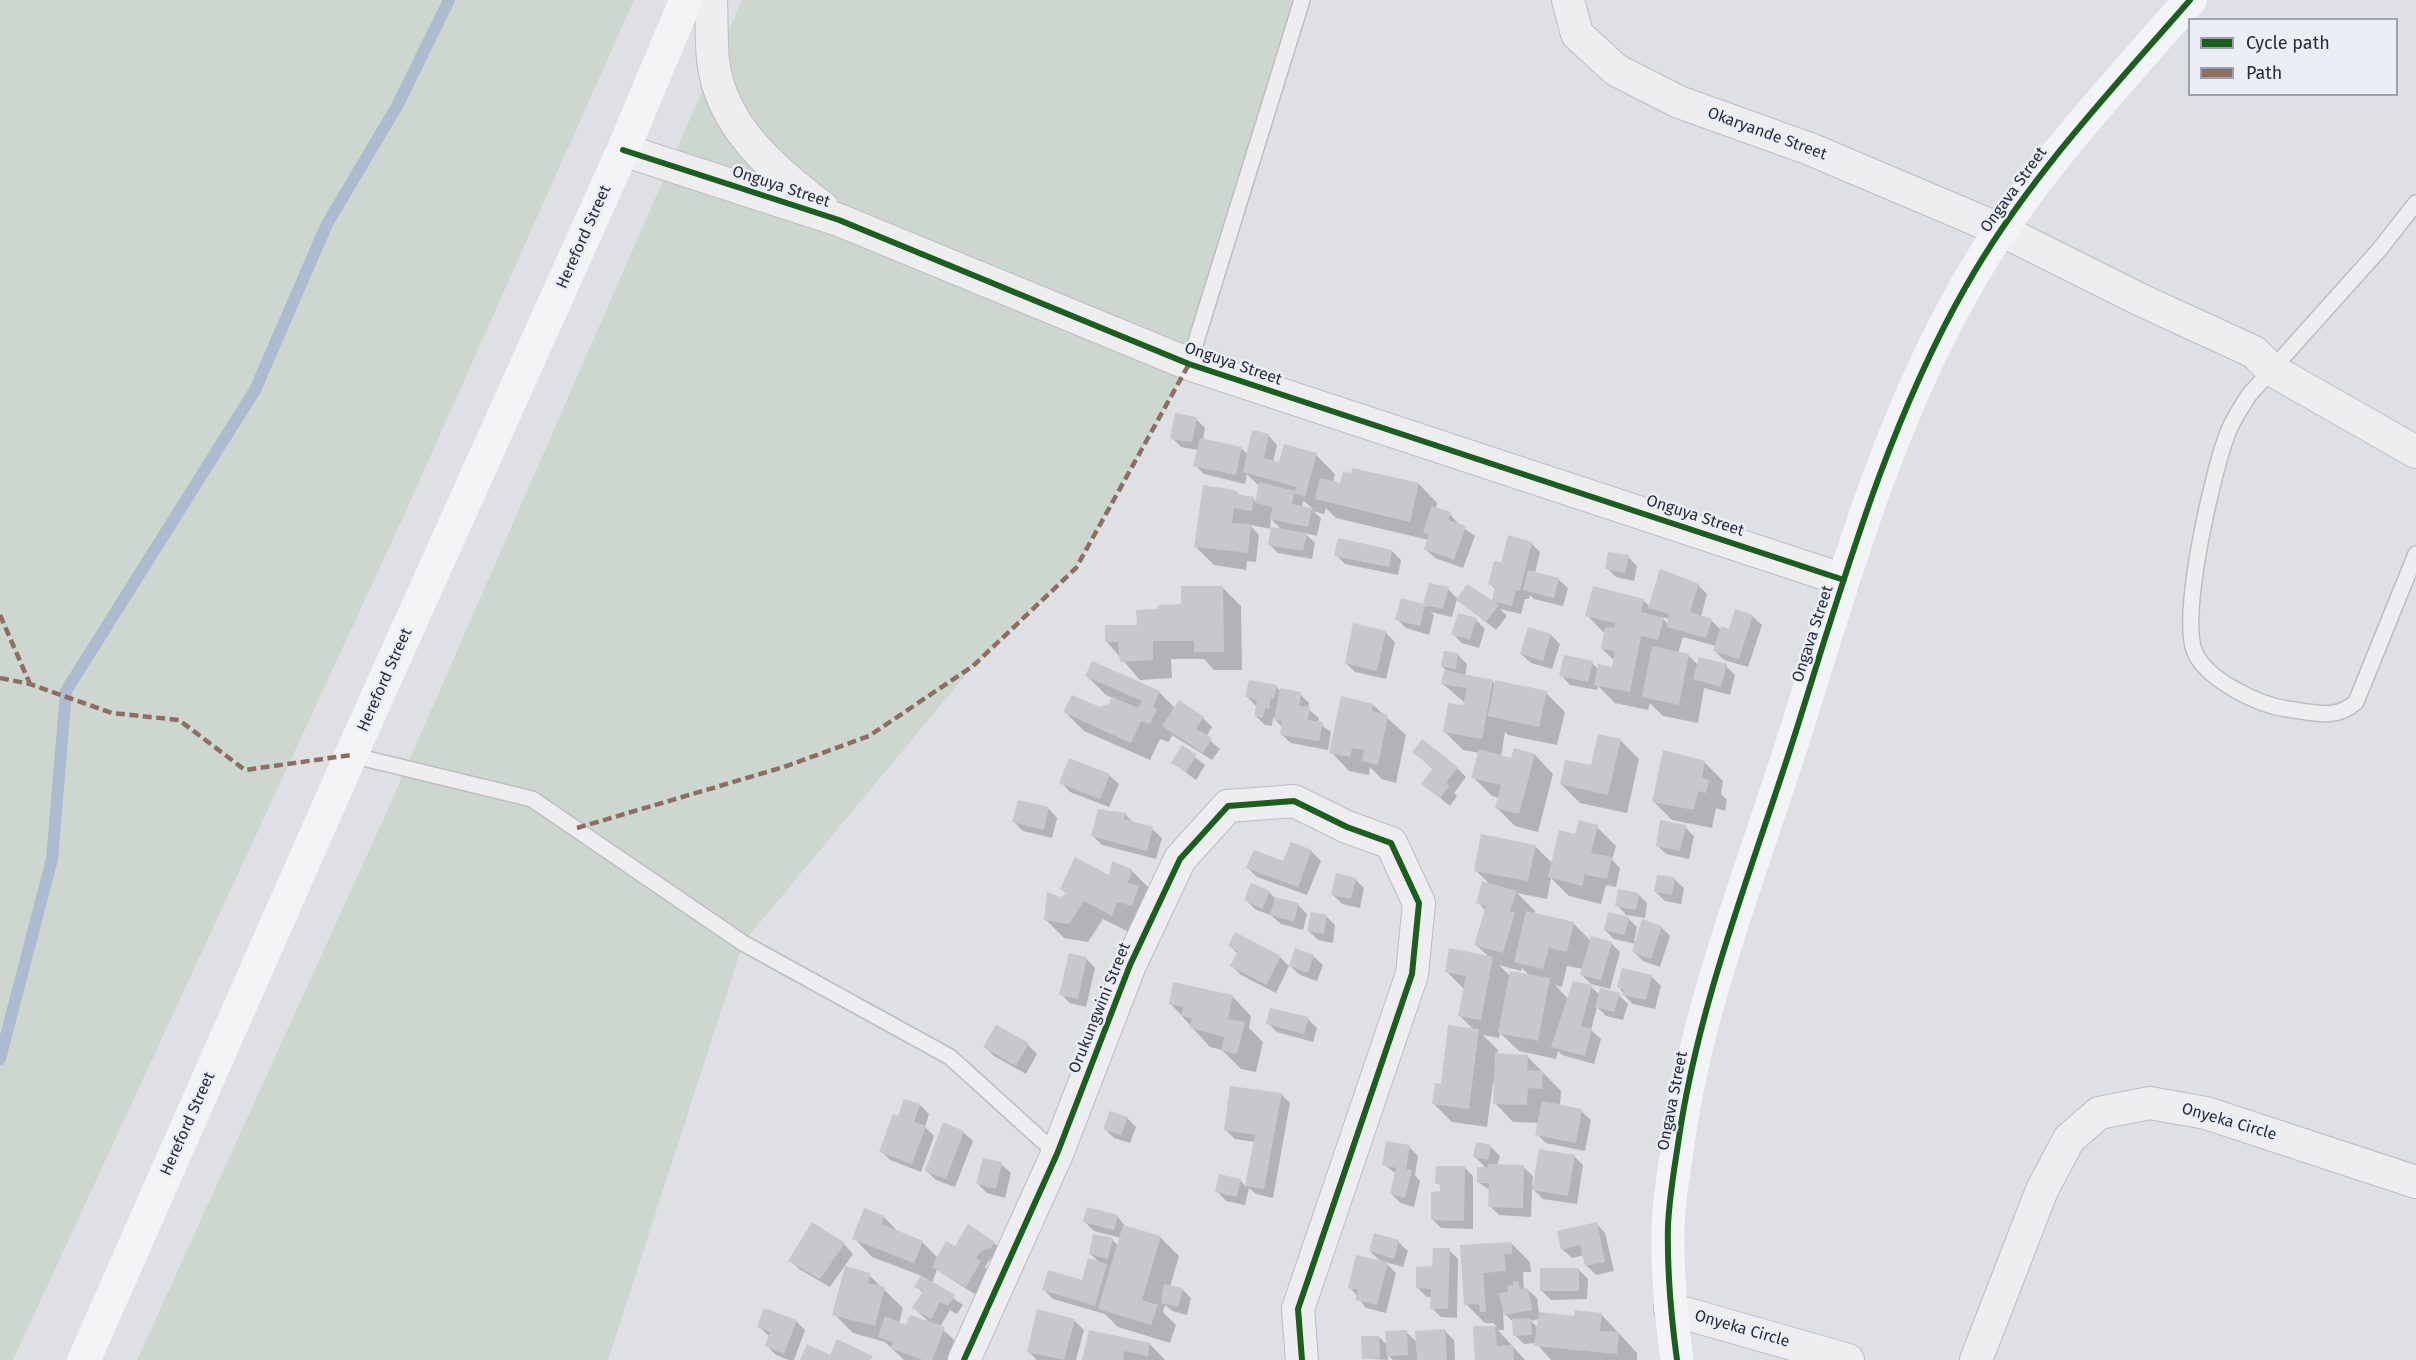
<!DOCTYPE html>
<html>
<head>
<meta charset="utf-8">
<style>
	body { margin:0 }
	#map { position:relative; width:2416px; height:1360px; overflow:hidden; background:#dee0e4; font-family:"Fira Sans",sans-serif }
	canvas { display:block }
	.legend { position:absolute; left:2188px; top:18px; width:210px; height:78px; box-sizing:border-box; background:#ebeef4; border:2px solid #9ca1ab; margin:0; padding:8px 10px; list-style:none; font-size:18px; color:#262d3d }
	.legend li { display:flex; align-items:center; gap:12px; height:30px }
	.legend b { width:30px; border:2px solid #9ca1ab }
</style>
</head>
<body>
<div id="map">
<canvas width="2416" height="1360"></canvas>
<ul class="legend">
<li><b style="height:8px;background:#1b5e20"></b>Cycle path</li>
<li><b style="height:8px;background:#8d6e63"></b>Path</li>
</ul>
</div>
<script>
const g = document.querySelector('canvas').getContext('2d');
g.lineJoin = 'round';
function fill(path, color) { g.fillStyle = color; g.fill(path, 'evenodd'); }
function trace(path, color, width, dash) { g.strokeStyle = color; g.lineWidth = width; g.lineCap = dash ? 'butt' : 'round'; g.setLineDash(dash || []); g.stroke(path); }
function label(font, color, halo, rows, align = 'center') {
  g.font = font + ' "Fira Sans",sans-serif'; g.lineWidth = 5; g.setLineDash([]); g.textBaseline = 'middle'; g.strokeStyle = halo; g.fillStyle = color; for (const [text, x, y, turn = 0] of rows) {
    g.save(); g.translate(x, y); g.rotate((+turn || 0) * Math.PI / 180); g.textAlign = isNaN(turn) ? turn : align; if (halo) g.strokeText(text, 0, 0); g.fillText(text, 0, 0); g.restore();
  }
}
const green = new Path2D(`
	M0,0h634l-228,511 -393,849h-13z
	M742,0h560l-113,364 -113,204 -103,98 -230,277 -135,417h-471l246,-540z`);
const shadow = new Path2D(`
	M1196,419l9,9 -2,12 39,9 6,6 20,-20 9,10 -4,18 7,1 36,-9 19,19 -2,9 86,1 18,19 -1,6 14,5 9,11 16,11 -12,32 -28,-10 -10,-9 4,-9 -93,-22 -10,-10 -2,6 -11,-3 8,7 -4,18 -12,-3 10,10 -3,16 -34,-6 -9,-9 3,-15 -22,-4 9,10 -3,27 -9,-1 -1,9 -32,-5 -19,-19 40,-55 5,5 13,3 4,3 3,-15 -13,-13 -2,10 -41,-10 -9,-9 4,-15 -18,-3 -9,-9zM1303,501l2,1 8,7 -11,-2zM1271,519l11,11 -12,-2z
	M1531,543l9,9 -5,21 23,6 10,9 -5,18 -29,-7 -4,-4 -1,4h-4l-4,15 -21,-5 7,7 -11,14 -39,-31 -5,18 -22,-5 4,3 -5,20 -23,-7 -9,-9 5,-19 26,7 -3,-3 23,-15 10,10 35,4 3,-13 -6,-6 12,-20z
	M1392,551l9,9 -3,15 -53,-11 -9,-9z
	M1628,557l9,9 -3,15 -18,-4 -9,-9z
	M1661,571l37,14 9,9 -6,23 10,3 10,10 9,1 22,-15 10,9 -14,42 -24,-7 -9,-9 1,-5 -33,-9 -5,16 10,2 10,10 28,1 9,9 -5,20 -26,-7 -6,35 -35,-7 -13,-13 -2,7 -33,-7 -17,-17 -1,4 -27,-5 -9,-10 31,-12 7,7 14,-1 2,-8 -13,-12 3,-15 -18,-19 56,-15 7,7zM1661,617l9,2 -1,5 -3,-2z
	M1222,587l19,19 1,64h-28l-10,-11h-33l1,19 -32,2 -33,-38 31,-16 22,-15 23,-5z
	M1476,620l9,9 -6,19 -17,-5 -9,-9z
	M1386,633l9,9 -9,37 -31,-7 -9,-9z
	M1551,635l9,9 -8,25 -21,-6 -10,-9z
	M1457,654l10,10 -2,12 27,5 4,4 50,8 19,19 -8,33 -49,-10 -3,-3 -4,24 11,4 23,-5 18,19 -15,58 -23,-6 -18,-18 2,-10 -7,-2 -19,-19 7,-24 -17,-3 -19,-19 21,-28 -22,-19 6,-11 -7,-7z
	M1087,676l72,16 16,16 28,10 9,9 -6,10 14,12 -8,11 -40,-25 -3,7 -9,-3 -10,21 -66,-29 -19,-19 35,-3 10,-4 3,-7 -7,-3z
	M1276,686l5,6 19,2 9,9 -1,6 11,9 -1,5 13,9 -3,18 -37,-7 -10,-9 1,-7 -9,-10 -1,9 -7,-1 -9,-9v-10l-9,-9z
	M1373,705l33,30 -10,48 -14,-4 -12,-12 -1,8 -20,-4 -18,-19z
	M1620,740l19,19 -12,54 -47,-10 -19,-19 31,-17z
	M1182,747l23,18 -9,15 -23,-17z
	M1664,751l40,11 19,19 -2,13 6,6 -2,11 -9,-3 -4,20 -40,-8 -19,-19z
	M1414,752l43,16 9,9 -12,16 3,3 -7,10 -27,-22 11,-14z
	M1109,775l10,9 -10,23 -39,-15 -9,-10z
	M1048,808l9,10 -5,20 -29,-7 -9,-9z
	M1125,814l10,10 17,5 10,9 -6,21 -54,-14 -9,-9z
	M1597,827l19,19 -4,14 8,8 -4,19 -10,-2 -5,19 -32,-8 -18,-18 -4,21 -30,-6 18,18 -1,3 40,10 17,17 20,2 9,9 -10,37 -19,-5 -9,-9 1,-6 -16,-3 -5,21 -7,-2 14,15 22,-13 9,8h19l9,9 -5,16 -17,-4 -9,-9 -6,23 10,9 -7,25 -32,-9 -4,-4 -2,8 -37,-8 -19,-18 -1,5 -16,-3 15,15 -1,4 30,2 34,35 -1,15 21,5 10,9 -6,31 -39,-8 -9,-9 2,-11 -26,-1 -18,-19v-20h-2l-6,44 -35,-5 -19,-19 41,-73 -14,-14 5,-26 -19,-19 43,-14 -13,-12 10,-34 -8,-9 12,-18 -15,-14 60,-24 18,18 23,-28zM1499,965l22,6 1,-3 7,7 -18,2z
	M1685,827l9,9 -5,23 -23,-5 -9,-9z
	M1292,844l20,8 9,9 -14,34 -50,-18 -9,-9 36,-5z
	M1131,870l19,19 -19,44 -28,-14 -15,23 -24,-4 -19,-19 22,-25 -6,-5z
	M1355,879l9,9 -4,20 -18,-4 -10,-10z
	M1674,879l10,9 -3,16 -16,-3 -9,-9z
	M1269,892l6,6 23,7 9,9 -4,16 -22,-6 -9,-8 -17,-7 -9,-9z
	M1638,894l9,9 -2,15 -19,-3 -9,-10z
	M1326,916l9,9 -2,18 -15,-3 -9,-9z
	M1628,918l9,9 -3,15 27,-15 9,9 -10,31 -17,-6 -9,-9 2,-8 -22,-5 -9,-9z
	M1230,946l50,11 9,9 -13,27 -35,-18 -9,-9 6,-12z
	M1313,956l10,9 -6,16 -17,-6 -10,-9z
	M1086,958l9,10 -9,39 -16,-4 -9,-9z
	M1623,970l29,7 9,9 -6,23 -22,-5 -9,-9 -5,-8z
	M1233,997l18,19 -2,12 14,14 -7,30 -15,-3 -19,-19 -12,-3 -40,-44z
	M1308,1019l9,9 -4,14 -36,-10 -9,-9z
	M996,1027l32,18 9,9 -11,20 -32,-18 -9,-9z
	M1281,1094l9,9 -17,95 -17,-4 -7,-6 -4,17 -19,-4 -9,-10 23,-11 6,7 9,-45 -20,-3 -9,-9z
	M920,1105l9,9 -4,13 9,9 -13,36 -31,-12 -9,-9 18,-33z
	M1127,1118l9,9 -6,16 -16,-5 -9,-9z
	M963,1132l10,9 -18,46 -19,-7 -9,-9z
	M1409,1147l9,9 -3,19 5,6 -6,26 -13,-4 -10,-9 5,-20 -12,-10z
	M1491,1147l9,9 -3,10 26,1 10,9 -1,10 42,-30 9,9 -6,39 -34,-5 -11,-11 -1,29 -32,-2 -9,-9 1,-15 -13,-9 8,-14 -11,-11z
	M1001,1164l10,9 -6,25 -18,-5 -9,-9z
	M1464,1167l9,9v53l-32,-1 -9,-9 9,-26 1,-6 -5,-4z
	M1117,1216l9,11 35,11 18,18 -9,31 12,2 9,9 -4,17 -15,-4 -7,-6 -2,7 13,13 -6,18 -52,-16 -13,-13 -52,-15 -9,-9 39,-8 17,-19 -10,-9 22,-15 6,7 3,-8 -27,-7 -9,-9z
	M884,1217l15,16 23,9 16,16 17,-11 39,-4 10,9 -4,5 -10,2 -5,8 4,5 -13,23 -39,-25 -5,13 31,22 -6,9 -7,-4 -10,17 23,21 -5,12h-54l-19,-18 -32,-9 -19,-19 35,-39 34,33 -4,15 8,3 24,-2 -17,-16 9,-15 -7,-7 6,-10 -50,-19 -18,-19z
	M1596,1223l9,10 9,38 -18,4 -9,-9 -3,-11 -12,3 -10,-9z
	M1398,1242l10,9 -5,16 -18,-5 11,11 -10,40 -20,-5 -16,-21 32,-24 -12,-12z
	M1511,1243l19,19 1,10h-8l1,18 3,-1 10,9 2,16 36,3 26,-3 36,39v7h-86l-15,-17 -12,1 -9,-9 -1,-12 -11,-11 1,18h-6l27,30h-48l-2,-32 22,-1 -4,-4h-8l-19,-19 -4,-57zM1539,1319l-1,9 -7,-7z
	M844,1244l9,10 -23,33 -31,-18 -9,-9z
	M1449,1250l9,9 -1,59 -16,-1 -9,-9v-11h-5l-9,-9z
	M1578,1269l10,10 -1,20 -36,1 -9,-9z
	M1039,1311l36,10 9,9 -8,30h-39l-9,-9z
	M796,1321l9,9 -11,30h-5l-13,-5 -9,-9 3,-9 -11,-10z
	M1445,1331l9,9 1,20h-62l-5,-5v5l-25,-2 16,-21 9,9 18,-14 12,11z
	M1150,1344l15,16h-81z`);
const stream = new Path2D(`
	M0,1059l52,-200 14,-168 189,-301 72,-166 70,-118 52,-106`);
const building = new Path2D(`
	M1175,413l22,4 -5,25 -22,-3z
	M1252,430l17,4 -5,24 15,4 5,-18 33,9 -12,44 -11,-4 -2,11 20,4 -4,19 -39,-8 4,-12 -18,-4 4,-21 36,9 1,-4 -53,-15z
	M1200,438l42,9 -6,28 -43,-9z
	M1353,468l66,15 -9,39 -95,-23 5,-21 20,5 3,-12 8,2z
	M1203,485l32,5v4l19,3 -2,14 -18,-3 -2,15 19,1 -3,29 -54,-6z
	M1432,506l19,6 -3,8 18,6 -12,34 -30,-11 5,-14 -6,-3z
	M1271,527l36,6 -4,18 -35,-6z
	M1508,535l24,7 -12,49 -4,-1 -4,16 -20,-5 3,-15 -7,-1 6,-24 7,1z
	M1338,538l54,12 -3,17 -55,-11z
	M1608,552l21,3 -4,18 -20,-4z
	M1660,569l39,15 -9,28 22,7 -6,19 -39,-11 2,-13 -21,-6z
	M1528,570l31,8 -5,20 -31,-8z
	M1429,583l20,4 -6,22 -18,-4 -5,21 -25,-6 6,-22 22,6z
	M1467,584l32,21 -13,17 -30,-22z
	M1181,586h42l1,66h-30v-11h-41v19l-33,2 -2,-20h-13v-17h32l-1,-15 22,-1v-4l23,-1z
	M1593,586l51,13 -3,13 23,6 -6,22 -17,-4 -11,56 -36,-7 4,-21 14,3 3,-16 -14,-2 4,-22 9,1 1,-5 -30,-7z
	M1735,609l18,6 -14,44 -26,-8 8,-25 8,3z
	M1458,613l19,5 -7,21 -19,-4z
	M1353,623l33,8 -9,40 -32,-8z
	M1528,627l23,7 -8,27 -23,-7z
	M1652,646l37,8 -10,51 -37,-8z
	M1444,651l14,2 -2,16 -15,-3z
	M1564,655l29,6 -5,21 -29,-6z
	M1699,657l28,7 -6,23 -28,-8z
	M1092,661l68,30 -7,16 4,2 -7,15 -9,-3 -10,22 -68,-31 9,-17 28,12 9,-3 3,-7 26,11 4,-7 -57,-25z
	M1444,670l49,10 -11,59 -39,-7 5,-29 15,2 4,-17 -26,-4z
	M1249,680l28,5 -3,13h-3l-2,11 -4,-1 -2,10 -9,-2 3,-16 -12,-3z
	M1495,680l52,11 -8,36 -51,-11z
	M1280,688l21,4 -2,14 11,1 -2,13 15,2 -4,19 -39,-6 2,-14 -8,-1z
	M1341,696l32,8 -1,7 16,4 -10,50 -16,-4 2,-11 -12,-2 -2,9 -21,-4z
	M1179,700l25,17 -8,12 16,9 -9,15 -41,-27z
	M1598,734l23,5 -13,56 -48,-11 5,-24 26,5z
	M1422,739l36,28 -12,16 3,3 -9,12 -19,-14 12,-16 -21,-16z
	M1182,745l15,10 -11,17 -15,-9z
	M1514,748l21,6 -16,60 -24,-6 6,-23 -30,-7 8,-29 32,9z
	M1663,750l42,11 -3,17 7,2 -3,13 -8,-2 -4,19 -42,-8z
	M1069,758l41,16 -10,25 -41,-16z
	M1018,800l31,7 -5,23 -32,-8z
	M1098,809l28,4 -2,6 29,8 -6,24 -56,-15z
	M1579,820l19,5 -7,28 21,4 -5,22 -21,-4 1,-8 -5,19 -34,-9 11,-47 16,4z
	M1660,820l26,5 -6,26 -24,-5z
	M1481,834l55,11 -8,36 -54,-10z
	M1291,842l21,8 -14,37 -52,-19 8,-18 29,11z
	M1075,857l34,18 3,-14 20,8 -4,14 11,3 -7,20 -15,-4 -5,14 -28,-15 -15,23 -25,-4 3,-28 14,5 5,-4 -6,-4z
	M1336,873l20,5 -5,21 -20,-4z
	M1657,875l18,2 -3,18 -18,-3z
	M1482,881l35,10 -7,20 5,2 -12,40 -29,-8 12,-39 -10,-3z
	M1251,883l19,8 -8,18 -18,-9z
	M1618,889l21,4 -3,17 -21,-4z
	M1275,897l24,6 -5,19 -24,-7z
	M1526,911l48,11 -7,30 -18,-4 -6,21 -29,-7z
	M1311,912l16,3 -3,19 -17,-3z
	M1608,912l21,5 -4,18 -21,-5z
	M1642,919l20,7 -11,33 -19,-7z
	M1235,932l46,24 -15,29 -36,-19 8,-15 -10,-5z
	M1591,936l21,6 -11,38 -21,-5z
	M1295,948l19,7 -6,18 -19,-7z
	M1449,948l44,9 -12,63 -23,-4 8,-40 -21,-4z
	M1069,953l18,4 -9,42 -19,-4z
	M1622,968l30,7 -6,25 -24,-5 2,-5 -7,-3z
	M1510,971l40,7 -12,63 -40,-8z
	M1573,981l19,4 -11,41 11,3 -7,27 -34,-9z
	M1173,982l60,13 -5,24 17,3 -8,32 -16,-4 3,-13 -34,-9 2,-10 -11,-2 2,-9 -14,-3z
	M1600,988l20,5 -6,19 -19,-5z
	M1270,1008l39,9 -5,17 -38,-10z
	M996,1025l33,18 -13,23 -33,-19z
	M1448,1025l31,4 -10,80 -37,-5 3,-21 6,1z
	M1495,1053l33,2 -1,15 16,1 -1,18 -14,-1 -1,17 -34,-1z
	M1230,1086l52,7 -18,96 -19,-3 10,-51 -31,-5z
	M904,1099l16,5 -6,18 12,4 -14,38 -33,-12 14,-38 5,2z
	M1542,1101l40,8 -6,34 -41,-8z
	M1110,1111l18,6 -7,18 -18,-6z
	M943,1122l21,9 -18,48 -21,-8z
	M1386,1141l24,4 -4,24 6,1 -7,28 -15,-4 6,-26 -14,-3z
	M1476,1142l15,3 -3,15 -15,-3z
	M1539,1149l36,6 -7,41 -36,-6z
	M983,1158l19,4 -6,27 -20,-5z
	M1488,1164l36,1 -1,43 -35,-1 1,-24h-12v-16h11z
	M1436,1166h29l-1,55 -33,-1v-28l9,-1v-6l-5,-2z
	M1219,1174l22,5 -4,18 -22,-5z
	M1087,1207l31,8 -4,15 -31,-8z
	M864,1208l20,8 -2,8 41,17 -9,22 -62,-24z
	M812,1222l33,21 -25,36 -32,-18z
	M1597,1222l8,40 -20,4 -5,-21 -19,5 -4,-19z
	M968,1224l27,18 -4,6 -10,3 -5,7 5,3 -15,26 -34,-20 14,-26 9,5z
	M1123,1225l38,11 -19,64 16,5 -7,20 -53,-16z
	M1374,1233l25,7 -5,19 -25,-8z
	M1093,1234l20,4 -5,21 -19,-5z
	M1512,1242v12h-8l2,17 -23,2 3,39h-6l-1,-8 -15,1 -4,-60z
	M1433,1248h17l-2,61h-18l1,-20 -15,-1v-21l16,-1z
	M1356,1255l32,7 -11,43 -22,-5 3,-10 -10,-2z
	M1088,1258l19,6 -12,42 -53,-16 6,-20 34,10z
	M845,1266l25,7 -2,10 17,4 -10,39 -43,-11z
	M1540,1268h39v23h-39z
	M921,1275l34,20 -7,11 -8,-4 -9,17 -19,-11 11,-17 -9,-4z
	M1513,1281l5,1 2,7 8,-1 4,22 -28,5 -5,-22 9,-1 -1,-6 7,-1z
	M1164,1284l19,4 -5,19 -17,-4z
	M764,1308l33,12 -13,34 -19,-8 5,-14 -13,-5z
	M1037,1309l38,10 -11,41 -37,-8z
	M1575,1310l27,3 -2,18 19,1 -2,22 -83,-8 5,-34 35,4z
	M910,1315l35,12 -13,33h-9l-33,-12 3,-6 -15,-5 7,-21 21,9z
	M1531,1318l1,17 -19,1 -1,-17z
	M1473,1326h22l2,20 16,-1 1,15h-39z
	M1445,1329l2,31h-30l-2,-29z
	M1089,1330l61,13 -2,13 -24,-5 -1,9h-41z
	M1407,1330l1,25 -21,1 -2,-25z
	M1361,1336h18l1,22 -18,1z
	M837,1339l36,17 -2,4h-71l7,-16 23,11z`);
const lane = new Path2D(`
	M2416,203l-37,47 -130,145c-8,13 -17,25 -22,40 -15,40 -46,176 -33,215 10,29 65,55 93,59 26,3 48,12 69,-7l60,-148
	M1189,364l113,-364
	M351,755l181,44 211,144 207,114 107,97`);
const street = new Path2D(`
	M711,0c1,20 0,40 2,60 7,65 60,110 109,147
	M1568,0l9,34 39,36 63,32 131,47 191,81 142,71 111,51 18,18 144,82
	M623,150l216,70 350,144 655,216
	M1670,1309l178,51
	M964,1360l93,-206 73,-189 50,-106 48,-53 66,-5 53,26 44,16 28,60 -7,71 -114,335 4,51
	M1976,1360l66,-170 27,-51 30,-26 51,-10 56,10 210,69`);
const secondary = new Path2D(`
	M84,1360l267,-605 272,-605 63,-150
	M1677,1360c-6,-44 -10,-89 -9,-134 1,-27 6,-55 10,-82 20,-143 76,-279 119,-416 47,-149 90,-303 168,-440 60,-107 145,-196 225,-288`);
const quiet = new Path2D(`
	M0,615l30,69
	M0,678l30,6 82,29 67,7 66,50 106,-15
	M577,828l207,-61 85,-31 104,-70 103,-98 113,-204`);
const cycleway = new Path2D(`
	M623,150l216,70 350,144 655,216
	M964,1360l93,-206 73,-189 50,-106 48,-53 66,-5 53,26 44,16 28,60 -7,71 -114,335 4,51
	M1677,1360c-6,-44 -10,-89 -9,-134 1,-27 6,-55 10,-82 20,-143 76,-279 119,-416 47,-149 90,-303 168,-440 60,-107 145,-196 225,-288`);
const streetNames = [
	["Okaryande Street",1767,134,20],
	["Onguya Street",781,187,18],
	["Ongava Street",2014,190,-54],
	["Hereford Street",584,237,-66],
	["Onguya Street",1233,364,19],
	["Onguya Street",1695,516,18],
	["Ongava Street",1813,634,-72],
	["Hereford Street",385,680,-66],
	["Orukungwini Street",1100,1008,-68],
	["Ongava Street",1673,1101,-79],
	["Onyeka Circle",2229,1122,16],
	["Hereford Street",188,1124,-66],
	["Onyeka Circle",1742,1329,16]
];
fill(green, '#ced7cf');
fill(shadow, '#0003');
trace(stream, '#acbbd0', 12);
fill(building, '#c6c8cc');
trace(lane, '#bdbec2', 18);
trace(street, '#bdbec2', 34);
trace(lane, '#eeeef1', 15);
trace(street, '#eeeef1', 32);
trace(secondary, '#f2f4f5', 33);
trace(quiet, '#8d6e63', 4.5, [9, 4.5]);
trace(cycleway, '#1b5e20', 6);
label('16px', '#262d3d', '#ebeef4', streetNames);
</script>
</body>
</html>
